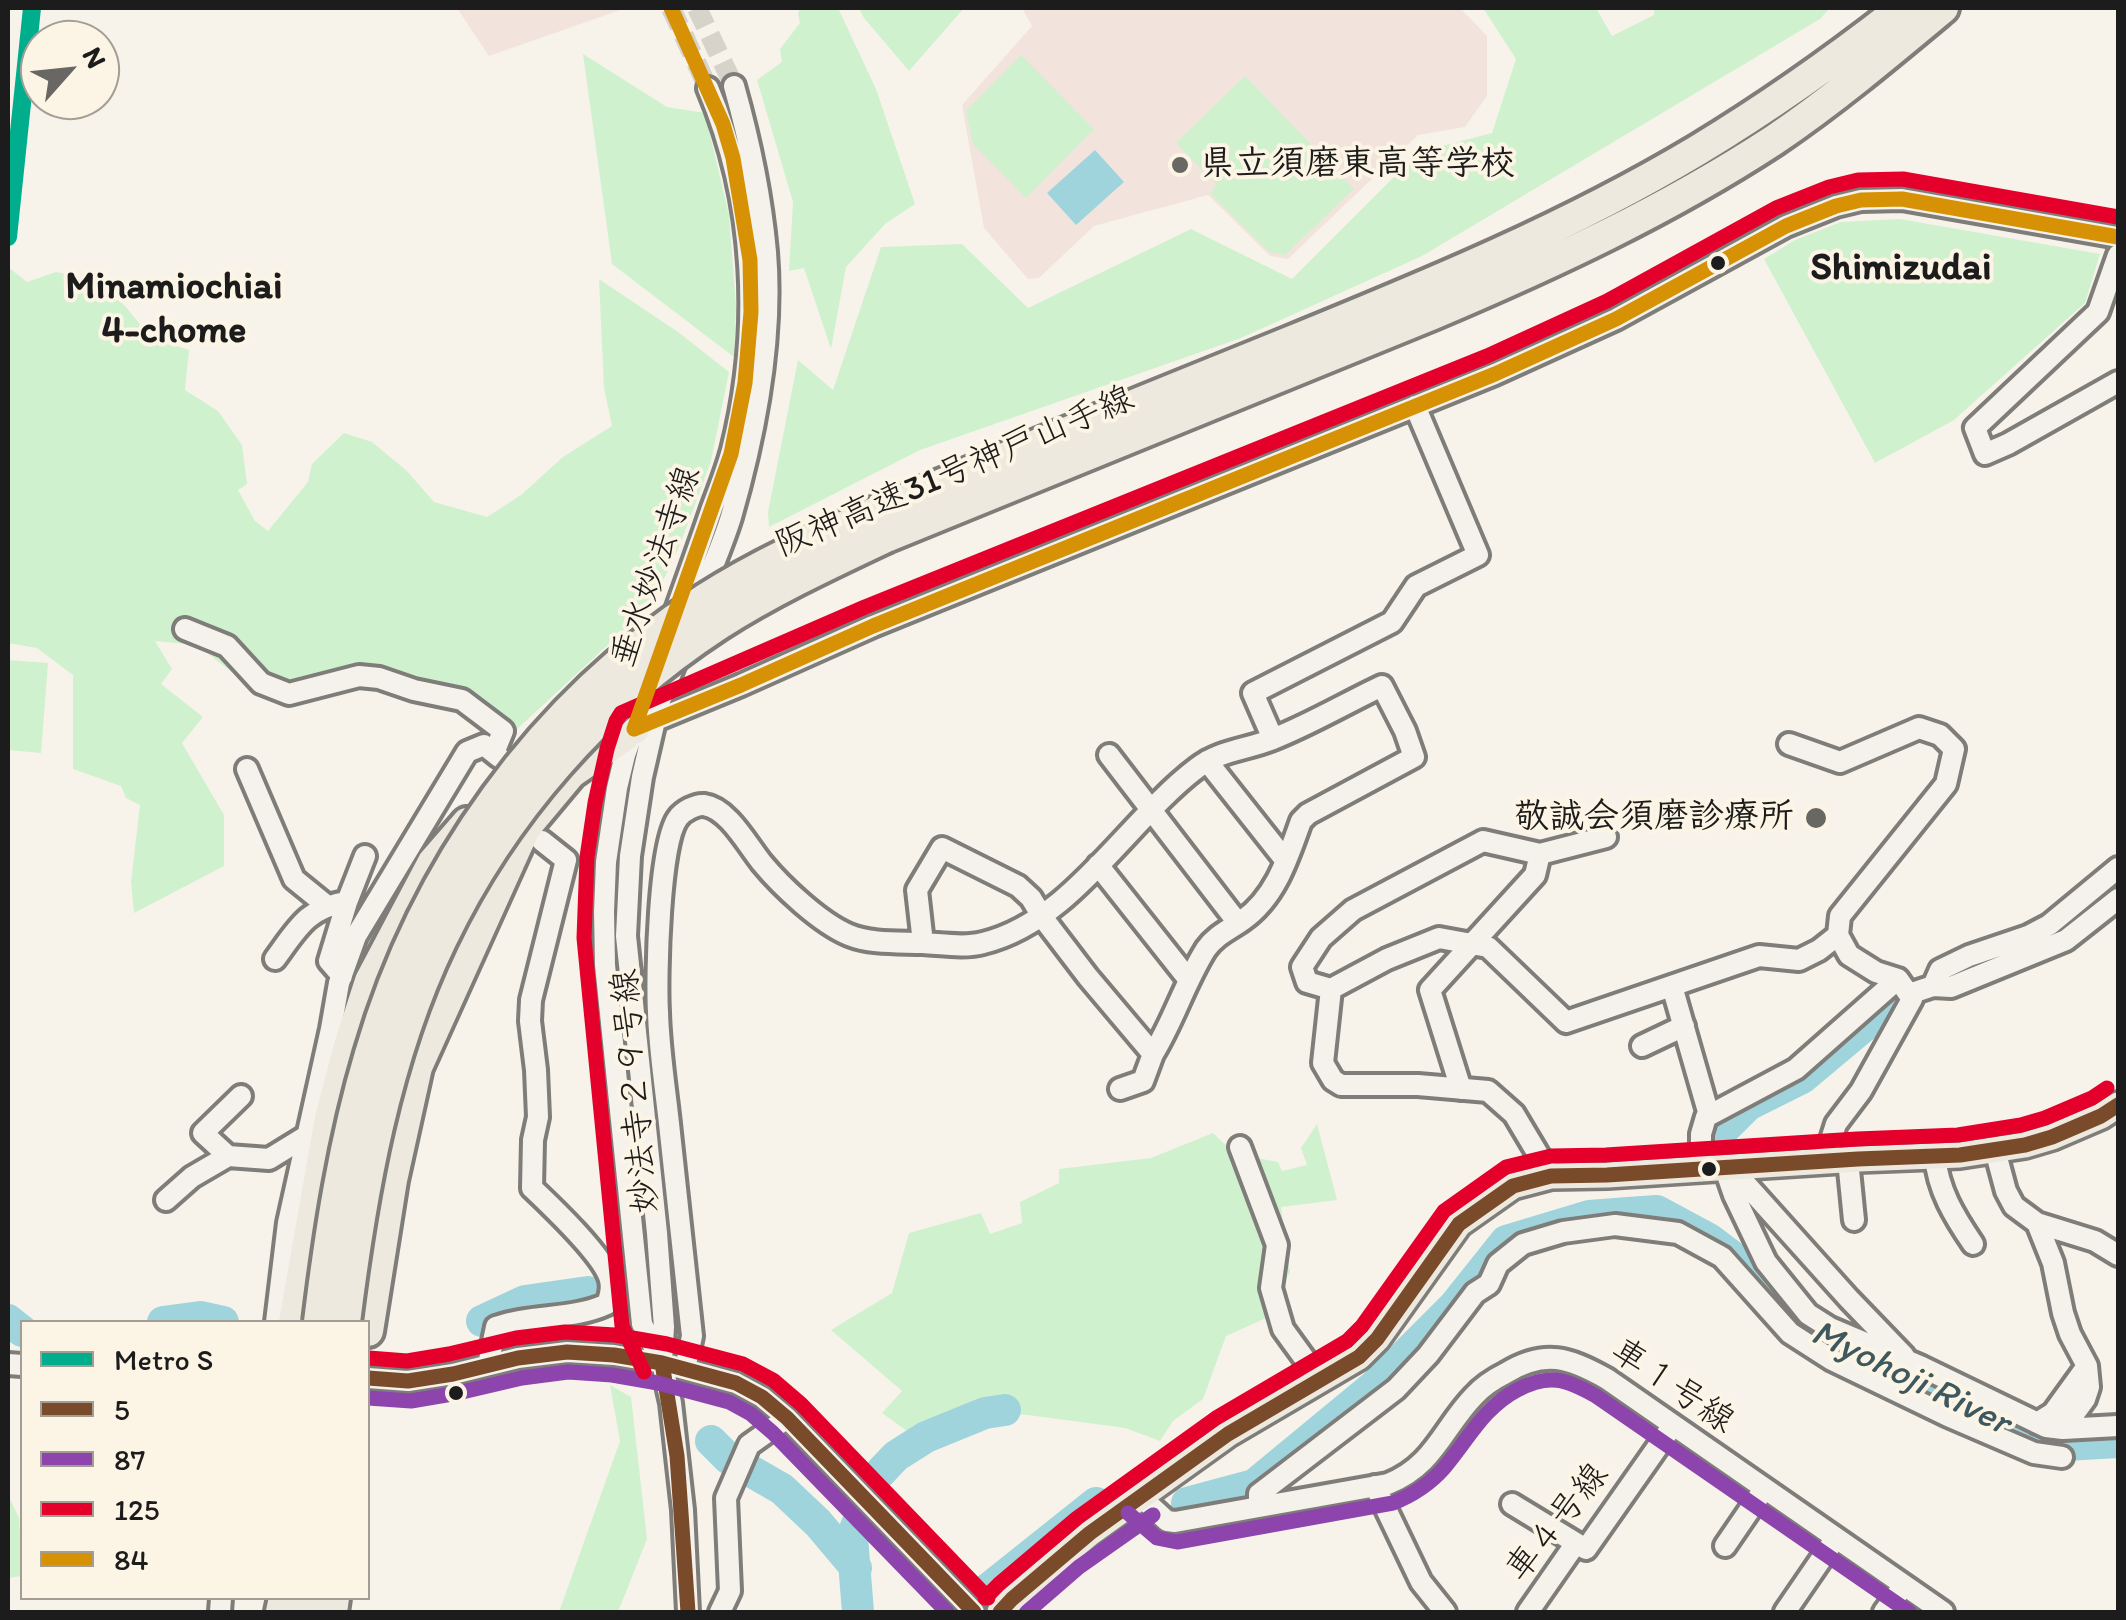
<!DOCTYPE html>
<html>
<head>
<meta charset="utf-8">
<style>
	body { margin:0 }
	#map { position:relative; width:2126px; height:1620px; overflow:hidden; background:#f7f3ea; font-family:Itim,sans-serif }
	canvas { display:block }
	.frame { position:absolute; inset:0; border:10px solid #1c1c1c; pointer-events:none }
	.legend { position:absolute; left:20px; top:1320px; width:350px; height:280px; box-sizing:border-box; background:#fcf5e5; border:2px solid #a29e95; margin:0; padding:12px 18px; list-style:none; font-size:30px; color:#1c1c1c }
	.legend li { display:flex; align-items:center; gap:20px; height:50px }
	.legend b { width:50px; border:2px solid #a29e95 }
	.north { position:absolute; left:20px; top:20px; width:100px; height:100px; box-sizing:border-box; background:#fcf5e5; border:2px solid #a29e95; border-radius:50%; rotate:63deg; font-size:28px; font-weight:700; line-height:40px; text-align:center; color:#1c1c1c }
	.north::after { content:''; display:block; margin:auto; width:35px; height:45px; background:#696764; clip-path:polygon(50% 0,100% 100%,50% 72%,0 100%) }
</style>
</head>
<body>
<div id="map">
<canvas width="2126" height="1620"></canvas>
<div class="frame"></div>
<ul class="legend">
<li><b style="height:12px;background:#00ae8e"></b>Metro S</li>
<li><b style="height:12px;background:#7a4b2a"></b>5</li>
<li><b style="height:12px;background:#8e44ad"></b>87</li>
<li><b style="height:12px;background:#e4002b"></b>125</li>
<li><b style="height:12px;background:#d69104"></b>84</li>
</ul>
<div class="north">N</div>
</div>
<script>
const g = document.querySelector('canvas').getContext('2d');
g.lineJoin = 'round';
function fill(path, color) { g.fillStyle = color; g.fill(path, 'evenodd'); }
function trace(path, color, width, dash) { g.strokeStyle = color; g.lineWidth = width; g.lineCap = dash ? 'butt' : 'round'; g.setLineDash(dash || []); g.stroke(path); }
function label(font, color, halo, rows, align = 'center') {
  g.font = font + ' Itim,"Klee One",sans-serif'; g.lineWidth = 8; g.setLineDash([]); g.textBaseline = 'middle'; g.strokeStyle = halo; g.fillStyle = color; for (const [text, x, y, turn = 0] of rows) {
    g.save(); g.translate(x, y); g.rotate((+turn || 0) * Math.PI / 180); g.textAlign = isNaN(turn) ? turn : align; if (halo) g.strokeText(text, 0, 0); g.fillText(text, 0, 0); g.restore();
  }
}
const built = new Path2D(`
	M457,8h169l-137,48z
	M1022,8h438l27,28v60l-22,31 -47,8 -130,124 -18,-3 -62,-61 -114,31 -55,52 -11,1 -44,-51 -22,-123 70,-79z`);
const green = new Path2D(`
	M800,8h38l38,81 39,115 -30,20 -39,43 -15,82 -27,-81 -15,3 4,-69 -36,-122 25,-18 -2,-13 20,-26 -2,-9z
	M859,8h105l-55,63 -45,-53z
	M1483,8h113l16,28 42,-21v-7h176l-10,11 -398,237 -181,82 -321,112 -151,77 -1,-15 30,-152 35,30 48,-143 81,-3 66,64 163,-79 101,50 127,-127 73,-19 24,-74z
	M583,54l84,53 38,6 24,102 7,91 -2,51 -122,-93z
	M1021,55l73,74 -68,69 -53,-54 -7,-33z
	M1245,76l109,113 -69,66 -16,-3 -59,-59 7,-8 -41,-42z
	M1900,219l200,35 -15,49 -131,117 -79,43 -111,-204 31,-19 46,-18z
	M8,267l19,15 29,-10 37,7 33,28 24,30 39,13 -4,40 33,21 24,34 5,39 -9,6 17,31 13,10 40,-49 4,-18 32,-31 28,9 35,29 27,31 53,15 34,-22 42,-38 49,-31 -8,-38 -5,-109 79,53 51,40 -18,89 -30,81 -28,61 -139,129 -30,-20 -30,-7 -47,-5 -43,-18 -72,19 -54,-24 -41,-32 -42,-4 17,28 -11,15 42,33 -21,26 42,72v51l-90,47 -3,-31 9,-77 -14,-7 -5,-12 -48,-17v-94l-36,-27 -29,-5z
	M8,660l40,3 -7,90 -33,-3z
	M1317,1124l20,76 -56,7 9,65 -10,19 4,19 -58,26 -23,63 -30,22 -13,20 -35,-13 -97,-13 -33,-2 -66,34 -47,-34 20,-22 -71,-61 61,-37 17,-60 72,-20 9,21 32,-11 -2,-21 39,-19v-14l92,-11 62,-25 22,21 43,8 4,9 25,-6 -6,-17z
	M610,1385l21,12 16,142 -29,73h-59l61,-171z
	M8,1495l11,23 3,58 -14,2z`);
const water = new Path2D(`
	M1095,150l29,32 -48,43 -29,-32z`);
const river = new Path2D(`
	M2020,950l30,-11 68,-56
	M1709,1144l39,-39 54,-27 99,-83
	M8,1320l14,11
	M482,1321l43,-20 63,-9
	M163,1322l37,-5 23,5
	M711,1441l17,17 54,31 36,34 38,45
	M1187,1503l67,-18 120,-99 81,-81 51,-64 83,-25 53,-4 15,-1 52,28 33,25 57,64 43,24 161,76 46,18 69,-4
	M983,1593l113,-90
	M858,1612l-6,-75 24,-60 20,-21 30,-19 59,-24 20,-3`);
const minorTunnel = new Path2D(`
	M671,8l37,80
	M697,8l37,78`);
const minor = new Path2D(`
	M2118,255l-20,57 -123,116 10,26 23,-10 110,-62
	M698,603c11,-28 24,-57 33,-86 24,-83 42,-179 35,-265 -5,-56 -17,-113 -32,-166
	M671,624c14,-39 28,-78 41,-116 7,-19 15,-39 20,-58 30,-120 24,-248 -24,-362
	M185,629l42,17 34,37 28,11 70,-18 20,2 35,12 48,10 41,31 -9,22
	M653,675l-28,80 -8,33 -11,74 -2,50 1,53 37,359 20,39 9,40 12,107 5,102
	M634,729l107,-44 132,-59 622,-252 121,-55 170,-93 50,-20 25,-6 41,-1 216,38
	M1273,739l-20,-46 139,-71 24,-36 62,-31 -63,-149
	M1789,744l51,18 79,-34 21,7 14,14 -8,35 -106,132 -2,19 11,20 27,17 22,7 14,20 -51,92 -25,33 -9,28 2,9
	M1109,755l129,168
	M1207,761l79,100
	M247,769l47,110 32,26
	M1606,837l-66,17 -57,-13 -130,69 -32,28 -19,29 5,15 24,7 56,-30 52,-21 49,9 78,75 193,-66 40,4 20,-10 19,-15
	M1098,865l91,115
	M347,902l18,-46
	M275,959c22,-30 33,-52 72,-57l-18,59 13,15
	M1672,986l37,129
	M1933,986l18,1 115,-47 52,-41
	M1331,989l-8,74 10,17 8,5h77l70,6 26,23 37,62
	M1909,994l24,-8 7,-16 29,-14 59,-20 21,-11 69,-57
	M1642,1046l42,-20
	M1120,1089l23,-8 10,-27
	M1461,1089l-31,-99 105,-115 5,-21
	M1240,1147l37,98 -6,43 12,41 37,51
	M1995,1150l11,41 8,15 23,17 58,18 23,14
	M228,1156l-25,-23 38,-37
	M1935,1156c3,34 19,60 38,88
	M1848,1160l6,60
	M1736,1168l7,13 106,118 55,57
	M1725,1169l9,26 32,67 42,52 22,14 92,39 124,60 17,2 55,-3
	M1701,1170v-36l5,-17 90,-48 102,-90
	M166,1200l26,-23 36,-21 41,3 39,-24
	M2037,1223l16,40 10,50 7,21 17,32 2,21 -4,12 -22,30
	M276,1322l12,-99 43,-194 8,-46 17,-47 111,-184 17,-7 15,12
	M662,1361l2,-34 -7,-94 -31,-297 4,-80 12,-79 17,-74 18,-45
	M8,1364l14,1
	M488,1365l8,-38c36,-13 77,-7 111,-23 3,-8 5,-16 3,-24 -6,-24 -59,-74 -78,-92l1,-48 5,-23 -2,-47 -6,-49 1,-21 35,-140 -24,-19
	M685,1369l7,-33c-8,-68 -15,-136 -22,-203 -4,-40 -11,-81 -12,-121 -2,-35 1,-169 20,-194 5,-7 18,-14 26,-13 24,3 44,41 58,58 19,23 58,60 87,72 22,9 50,7 74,8 19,1 42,5 60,0 88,-21 144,-122 214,-175 23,-18 49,-18 76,-29 38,-15 73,-36 109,-53l23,45 9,26 -106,57 -7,7c-13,36 -25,76 -58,99 -14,10 -27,15 -37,29 -21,33 -32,71 -53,105l-65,-77 -45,-59 -12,-20 -13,-12 -76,-38 -25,42 6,53
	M368,1378l40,3 45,-7 65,-16 49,-6 47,3 48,8 74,20 26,14 25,21 187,194
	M2037,1423l16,-10 34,-47
	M1375,1486l46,96 24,30
	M1142,1498l25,23 8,1 213,-38c46,-18 55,-56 86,-88 9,-10 20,-17 32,-23 39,-24 64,-15 101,6l336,233
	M1512,1504l64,39
	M1259,1506v-12l137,-105 32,-34 47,-62 14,-9 9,-20 25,-20 40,-12 52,-7 63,8 44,24 68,76 42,27 116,56 86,37 28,4
	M1725,1546l39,-57
	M220,1612l1,-14
	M720,1612l10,-21 -4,-93 23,-53 38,-27
	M1528,1612l48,-69 10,6 87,-124
	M1785,1612l50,-73
	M1884,1612l20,-27`);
const major = new Path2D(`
	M1000,1612l12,-13 78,-66 138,-99 131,-77 18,-18 82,-115 54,-38 38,-10 56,-1 251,-16 102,-4 65,-10 27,-8 49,-21 17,-11`);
const highway = new Path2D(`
	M874,513c137,-59 275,-114 413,-170 140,-57 281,-115 411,-193 71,-43 139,-91 204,-142
	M886,537l547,-223c118,-50 234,-104 341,-174 59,-40 115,-87 169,-132
	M569,742l65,-13
	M294,1322l36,-204 19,-72 21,-65 63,-119 34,-39
	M368,1331l24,-151 25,-113 108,-239 46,-55 53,-37
	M281,1612l3,-14
	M309,1612l2,-14
	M332,1612l2,-14`);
const highwayBridge = new Path2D(`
	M319,1322c11,-90 25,-181 51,-268 54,-185 171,-350 335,-455 53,-34 111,-60 169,-86
	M345,1322c16,-128 39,-263 96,-381 61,-128 158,-238 277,-316 53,-34 111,-61 168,-88`);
const bus1 = new Path2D(`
	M662,1363l15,93 11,156
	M368,1378l40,3 45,-7 65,-16 49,-6 47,3 48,8 74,20 26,14 25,21 187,194
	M1000,1612l12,-13 78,-66 138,-99 131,-77 18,-18 82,-115 54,-38 38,-10 56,-1 251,-16 102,-4 65,-10 27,-8 49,-21 17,-11`);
const bus2 = new Path2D(`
	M368,1398l43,3 47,-8 64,-15 46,-6 44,3 46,8 71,19 22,12 22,19 174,179
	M1128,1513l29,25 20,4 216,-39c20,-8 37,-19 51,-35 24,-28 39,-60 73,-78 32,-17 49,-11 79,6l313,216
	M1027,1612l52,-45 74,-52`);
const bus3 = new Path2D(`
	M369,1358l38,3 42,-7 67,-16 49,-6 50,3 52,9 76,20 30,16 28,24 187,194
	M644,1372l-22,-46 -38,-388 3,-81 8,-54 12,-54 9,-28 5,-8 244,-106 622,-251 120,-55 169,-93 53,-21 29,-7 45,-1 215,38
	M985,1598l14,-14 78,-66 139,-100 131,-77 15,-15 82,-115 62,-44 45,-11 55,-1 251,-16 101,-4 63,-10 24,-7 47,-20 15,-10`);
const bus4 = new Path2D(`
	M634,729l107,-44 132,-59 622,-252 121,-55 170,-93 50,-20 25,-6 41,-1 216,38
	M634,729l97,-275 14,-71 6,-71 -1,-52 -17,-102 -10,-34 -52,-116`);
const metro1 = new Path2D(`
	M8,237l24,-229`);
const markers = [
	[1180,165,10,"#696764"],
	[1718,263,9,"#1c1c1c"],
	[1816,818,12,"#696764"],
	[1709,1169,9,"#1c1c1c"],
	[456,1393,9,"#1c1c1c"]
];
const poiNames = [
	["県立須磨東高等学校",1200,165],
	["敬誠会須磨診療所",1794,818,"right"]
];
const streetNames = [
	["阪神高速31号神戸山手線",955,473,-23],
	["垂水妙法寺線",657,567,-71],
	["妙法寺２９号線",637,1091,-95],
	["車１号線",1672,1387,34],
	["車４号線",1558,1523,-51]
];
const neighbourhoodNames = [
	["Shimizudai",1901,269],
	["Minamiochiai",174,288],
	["4-chome",174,332]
];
const waterNames = [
	["Myohoji River",1910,1379,26]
];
fill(built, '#f2e4dd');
fill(green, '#d0f1ce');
fill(water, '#9fd4dd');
trace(river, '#9fd4dd', 32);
trace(minorTunnel, '#d6d3cb', 20, [20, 10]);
trace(minor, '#7f7d79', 28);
trace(major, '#7f7d79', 32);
trace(highway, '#7f7d79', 38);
trace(minor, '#f5f2ec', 20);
trace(major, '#eee9de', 25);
trace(highway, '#eee9de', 30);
trace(highwayBridge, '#7f7d79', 38, []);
trace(highwayBridge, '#eee9de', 30);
trace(bus1, '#7a4b2a', 15);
trace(bus2, '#8e44ad', 15);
trace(bus3, '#e4002b', 15);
trace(bus4, '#d69104', 15);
trace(metro1, '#00ae8e', 18);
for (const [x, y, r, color] of markers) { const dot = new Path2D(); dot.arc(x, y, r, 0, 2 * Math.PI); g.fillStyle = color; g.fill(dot); trace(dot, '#fcf5e5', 4); }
label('bold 35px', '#1c1c1c', '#fcf5e5', poiNames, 'left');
label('35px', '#1c1c1c', '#fcf5e5', streetNames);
label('bold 38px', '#1c1c1c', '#fcf5e5', neighbourhoodNames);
label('italic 38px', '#3d585e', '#fcf5e5', waterNames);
</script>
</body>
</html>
